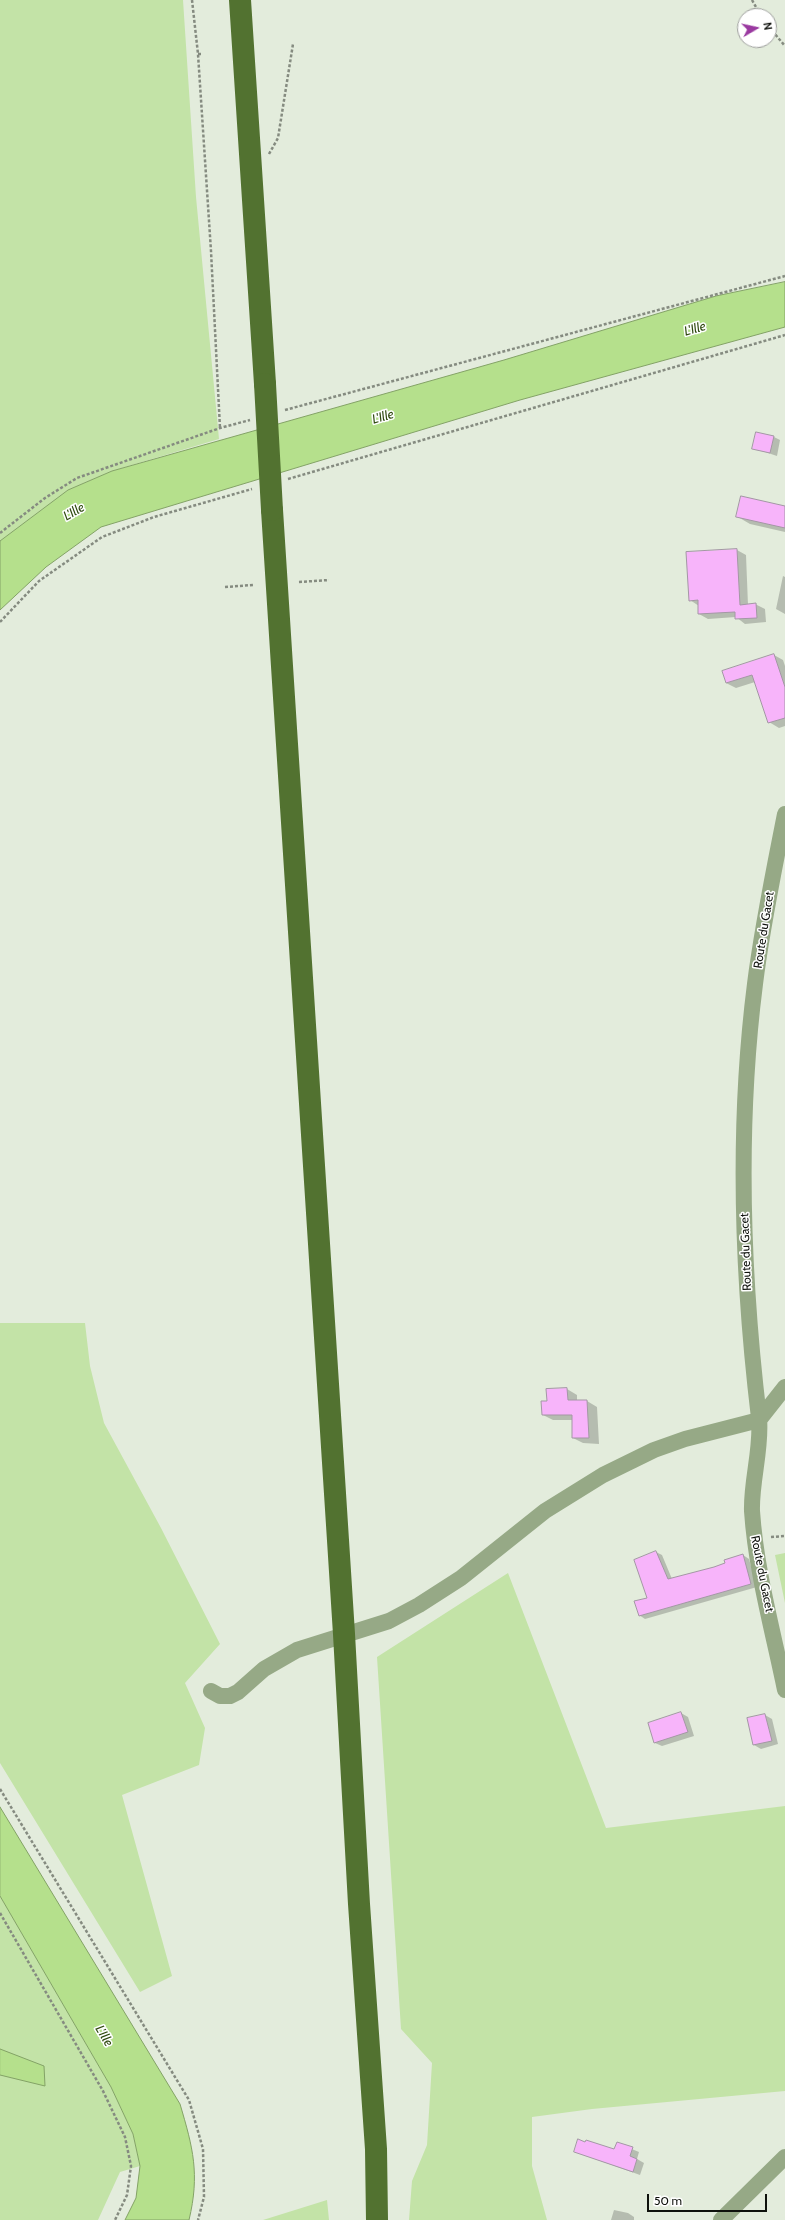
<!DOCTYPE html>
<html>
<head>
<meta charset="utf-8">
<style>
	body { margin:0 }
	#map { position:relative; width:785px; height:2220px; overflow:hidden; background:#e3ecdc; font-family:Cabin,sans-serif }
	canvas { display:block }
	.north { position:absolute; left:737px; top:8px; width:40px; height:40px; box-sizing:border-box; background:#fff; border:1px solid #9fa09e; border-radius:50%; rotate:81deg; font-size:11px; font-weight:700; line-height:16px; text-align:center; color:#0e110c }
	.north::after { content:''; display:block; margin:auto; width:14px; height:18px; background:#9a39a0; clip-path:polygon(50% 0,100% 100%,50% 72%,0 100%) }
	.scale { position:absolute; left:647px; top:2194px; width:120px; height:18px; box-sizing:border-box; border:2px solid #0e110c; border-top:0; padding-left:5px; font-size:12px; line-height:14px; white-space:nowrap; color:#0e110c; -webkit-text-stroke:3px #fff; paint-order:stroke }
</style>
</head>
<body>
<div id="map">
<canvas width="785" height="2220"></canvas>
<div class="north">N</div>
<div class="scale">50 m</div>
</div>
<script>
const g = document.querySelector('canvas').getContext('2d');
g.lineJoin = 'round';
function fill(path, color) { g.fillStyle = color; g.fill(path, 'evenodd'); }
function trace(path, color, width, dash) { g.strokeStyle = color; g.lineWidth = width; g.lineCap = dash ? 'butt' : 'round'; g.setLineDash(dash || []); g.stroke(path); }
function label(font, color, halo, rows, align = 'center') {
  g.font = font + ' Cabin,sans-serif'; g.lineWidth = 3; g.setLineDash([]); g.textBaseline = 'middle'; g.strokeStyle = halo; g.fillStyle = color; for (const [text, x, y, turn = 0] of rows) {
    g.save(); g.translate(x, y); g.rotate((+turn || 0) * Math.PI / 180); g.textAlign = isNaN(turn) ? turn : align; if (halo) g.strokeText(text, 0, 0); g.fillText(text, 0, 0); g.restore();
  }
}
const green = new Path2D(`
	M0,0h183l13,197 23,242 -107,32 -44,19 -68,51z
	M0,1323h85l5,43 14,57 57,105 59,116 -35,39 20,45 -6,37 -77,30 50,181 -32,16 -140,-229z
	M785,1553v50l-10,-48z
	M508,1573l98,255 179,-22v285l-193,18 -60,8v49l15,54h-138l3,-39 15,-36 5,-82 -31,-34 -24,-372z
	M0,1896l111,191 22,47 7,32 -20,6 -22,48h-98z
	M327,2200l2,20h-66z`);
const water = new Path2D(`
	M785,282v45l-265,73 -419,127 -55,40 -46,43v-69l68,-51 44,-19 392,-111 212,-64z
	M0,1807l180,297c13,44 20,70 9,116h-64l11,-22 4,-32 -7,-32 -22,-47 -111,-191z
	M0,2049l44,17 1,20 -45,-11z`);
const shadow = new Path2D(`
	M774,437l6,3 -3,16 -24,-8z
	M785,507v25l-35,-8 -12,-7z
	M737,550l9,5 2,50 7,-1 10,5 1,13 -21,2 -9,-7 -28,2 -9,-5v-8l-9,-6z
	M783,576l2,1v37l-9,-5z
	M774,655l9,5 2,6v60l-6,2 -10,-6 -14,-40 -19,6 -10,-5z
	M567,1389l10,6v6h10l10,6 2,37 -16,-1 -10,-5v-18h-20l-10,-5 5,-13z
	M656,1552l6,3 10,24 42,-11 29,-13 6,4 8,28 -112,32 -6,-4 9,-17z
	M681,1713l7,4 6,19 -32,10 -7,-3 -6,-20z
	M765,1715l7,4 6,25 -17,5 -7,-4z
	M617,2143l22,9 -2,7 7,4 -4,12 -65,-23 40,-2z
	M614,2210l14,3 6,4v3h-23z`);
const building = new Path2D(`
	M756,432l18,4 -4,17 -18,-4z
	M741,496l44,10v22l-49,-11z
	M737,549l3,56 16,-2 1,15 -22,1v-7l-37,2v-14l-9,1 -3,-49z
	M774,654l11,33v31l-17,5 -16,-48 -26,8 -4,-12z
	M567,1388l1,12h19l2,38h-17v-23h-30l-1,-14h6l-1,-12z
	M656,1551l12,28 46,-12 11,-4 -1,-3 19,-6 8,30 -112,32 -5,-15 13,-3 -13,-38z
	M681,1712l7,20 -34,11 -6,-20z
	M765,1714l7,27 -19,4 -6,-27z
	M578,2139l7,3 1,-2 28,9 3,-7 16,5 -3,9 7,3 -4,13 -59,-20z`);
const path = new Path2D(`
	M192,0l6,54 13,197 9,177
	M752,0l9,16
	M769,27l16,19
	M198,54h5
	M269,154l9,-16 15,-94
	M285,410l500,-134
	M288,479l497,-144
	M0,533l45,-35 32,-20 143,-50 30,-8
	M299,582l30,-2
	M225,587l28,-2
	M0,622l39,-41 63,-44 52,-20 98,-28
	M771,1537l14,-1
	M0,1789l189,311 14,49 1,48 -6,23
	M0,1913l103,178 22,46 6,29 -4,29 -12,25`);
const street = new Path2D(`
	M785,814c-11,56 -23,113 -30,170 -18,142 -13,292 4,434 3,30 -8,63 -7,93 4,60 21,120 33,179
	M211,1691l9,5h10l8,-4 26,-23 33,-19 92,-29 30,-16 42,-27 84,-67 58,-36 51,-25 31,-11 74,-19 26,-33
	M721,2220l64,-63`);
const primary = new Path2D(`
	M240,0l25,384
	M272,510l72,1124 15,270 17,245 1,71`);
const primaryBridge = new Path2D(`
	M265,384l7,126`);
const streetNames = [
	["Route du Gacet",764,930,-81],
	["Route du Gacet",746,1252,-92],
	["Route du Gacet",762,1574,79]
];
const waterNames = [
	["L'Ille",695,329,-16],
	["L'Ille",383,417,-16],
	["L'Ille",74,512,-30],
	["L'Ille",104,2036,59]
];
fill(green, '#c3e3a7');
fill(water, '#b5e08c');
trace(water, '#83a266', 1);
fill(shadow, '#0003');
fill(building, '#f7b4fa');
trace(building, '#a397a4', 1);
trace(path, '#858b80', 2.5, [3, 2]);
trace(street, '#96a986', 16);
trace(primary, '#527230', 22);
trace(primaryBridge, '#527230', 22);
label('12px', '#0e110c', '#fff', streetNames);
label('italic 13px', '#2f490f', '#fff', waterNames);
</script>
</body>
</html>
